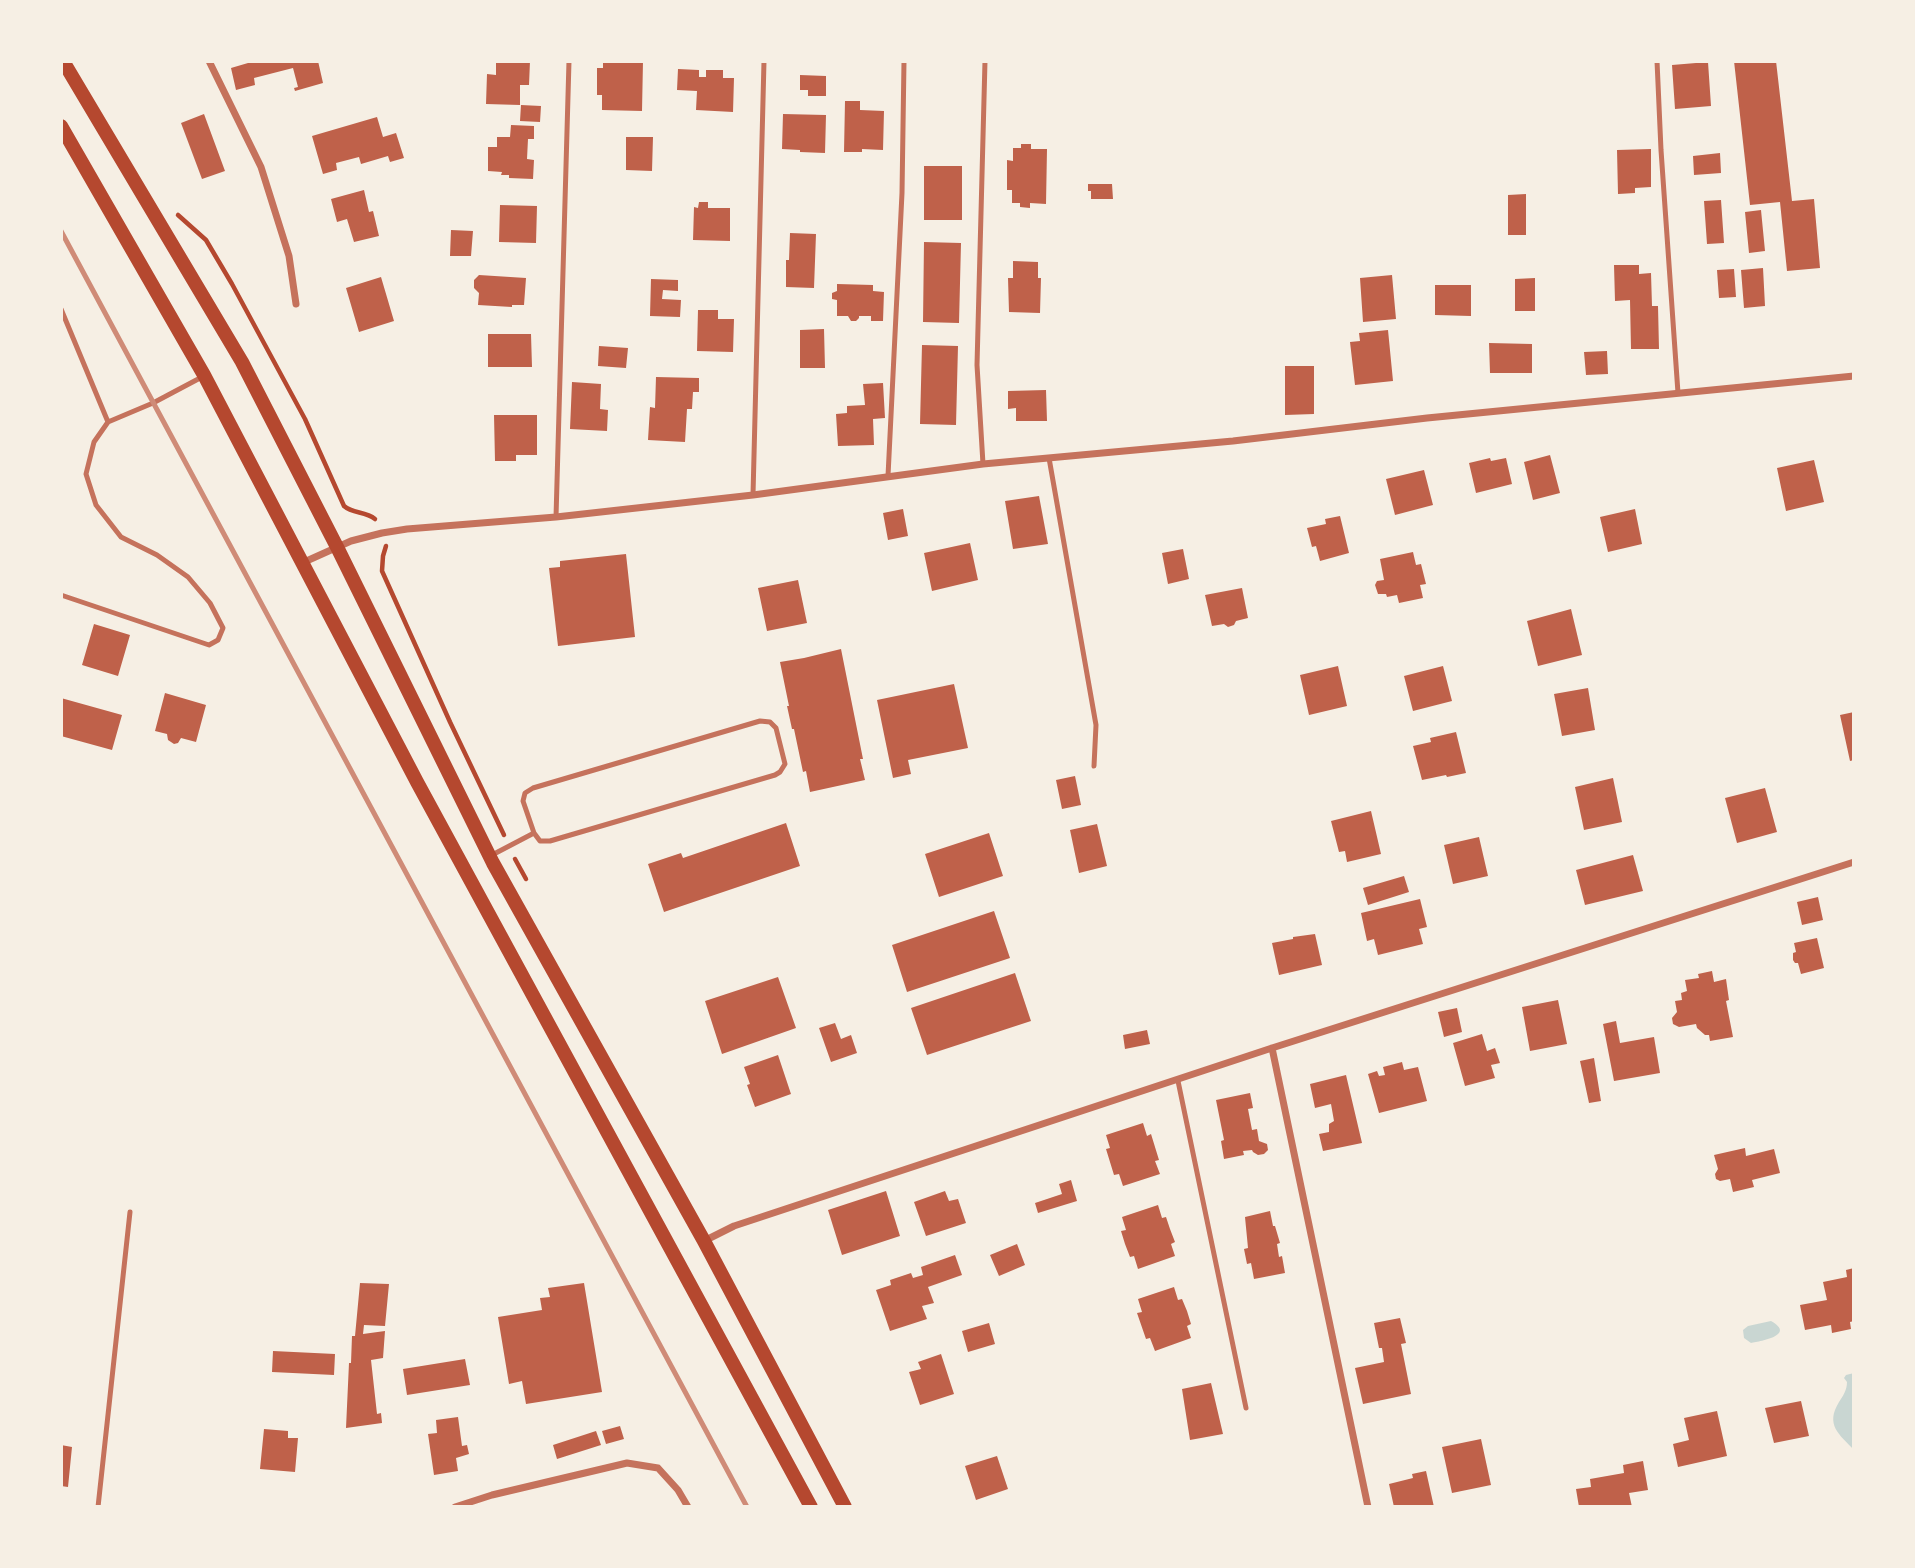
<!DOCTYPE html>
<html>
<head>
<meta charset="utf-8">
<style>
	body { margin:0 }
	#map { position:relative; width:1915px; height:1568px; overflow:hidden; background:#f6efe4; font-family:Rubik,sans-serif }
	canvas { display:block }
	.frame { position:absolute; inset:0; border:63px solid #f6efe4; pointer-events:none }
</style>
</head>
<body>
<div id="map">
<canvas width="1915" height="1568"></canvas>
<div class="frame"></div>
</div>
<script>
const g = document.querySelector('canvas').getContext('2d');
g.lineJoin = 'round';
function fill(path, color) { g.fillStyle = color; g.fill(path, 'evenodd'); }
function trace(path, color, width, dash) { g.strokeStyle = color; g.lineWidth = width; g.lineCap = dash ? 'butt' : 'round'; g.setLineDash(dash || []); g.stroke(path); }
const water = new Path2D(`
	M1771,1321c25,14 -9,20 -20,22l-7,-5 -1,-8 5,-4z
	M1854,1373v77c-15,-16 -29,-25 -15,-48 4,-6 8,-12 8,-20l-3,-4 2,-3z`);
const building = new Path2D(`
	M247,61h71l5,22 -28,8 -1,-3 4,-1 -5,-19 -39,10 1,7 -19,5 -5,-22 17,-5z
	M496,61h34l-1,24h-9v20l-34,-1 1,-30 9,1z
	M603,61h40l-1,50 -40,-1v-15h-5v-27h6z
	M1734,61h42l16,140 22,-2 6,69 -33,3 -7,-69 -30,3z
	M1708,62l3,44 -36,3 -3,-44z
	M678,69l21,1v7h7v-7h17v8h11l-1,34 -37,-2 1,-19 -20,-1z
	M800,75l26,1v20h-18v-6h-8z
	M845,101h15v9l24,1 -1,39 -21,-1v3h-18z
	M521,105l20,1 -1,16 -20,-1z
	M204,114l21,57 -23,8 -21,-56z
	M783,114l43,1 -1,38 -25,-1v-2l-18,-1z
	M377,117l6,20 13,-4 8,25 -14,4 -2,-6 -27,8 -2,-7 -23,6 1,7 -14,4 -11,-38z
	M511,125l23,1v13h-6l-1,20 7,1 -1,19 -24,-1v-3h-8l1,-3 -14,-1v-24h9v-10h13z
	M626,137h27l-1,34 -26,-1z
	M1021,144h10v5h16l-1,55 -16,-1v5l-10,-1v-4h-8v-13h-5v-30l6,1v-13h8z
	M1651,149v38l-16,1v5l-17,1 -1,-44z
	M1720,153l1,20 -27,2 -1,-19z
	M924,166h38v54h-38z
	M1088,184h24l1,15h-22v-8h-3z
	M364,190l5,22 4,-1 6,25 -25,6 -7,-23 -10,3 -6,-23z
	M1526,194v41h-18v-40z
	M1721,200l3,43 -17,1 -3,-43z
	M699,202h9v6h22v33l-37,-1 1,-33 4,1z
	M500,205l37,1 -1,37 -37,-1z
	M1761,210l4,41 -16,2 -4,-41z
	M451,230l22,1 -2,25h-21z
	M790,233l26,1 -2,54 -28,-1v-27h3z
	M924,242l37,1 -2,80 -36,-1z
	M1013,261l25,1v16h3l-1,35 -31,-1 -1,-34h5z
	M1614,265h25v9l12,-1 1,33h6l1,43h-28l-1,-49 -15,1z
	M1763,268l2,38 -21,2 -3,-38z
	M1734,269l2,28 -17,1 -2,-28z
	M479,275l47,3 -2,27h-12v2l-34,-2 1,-12 -5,-5v-8z
	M1392,275l4,44 -33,3 -3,-44z
	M381,277l13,44 -35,11 -13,-44z
	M1535,278v33h-20v-32z
	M651,279l27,1v11l-15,-1 -1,9 19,1 -1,17 -30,-1z
	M837,284l36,1v6l11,1 -1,29h-12v-5h-12v2l-3,3h-5l-3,-5h-11v-16l-5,-1v-6l5,-2z
	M1435,285h36v31l-36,-1z
	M698,310h20v9h16l-1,33 -36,-1z
	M824,329l1,39h-25v-38z
	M1388,330l5,51 -38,4 -5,-43 10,-1 -1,-8z
	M488,334h43l1,33h-44z
	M1489,343l43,1v29h-42z
	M922,345l36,1 -2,79 -36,-1z
	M599,346l29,2 -2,20 -28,-2z
	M1607,351l1,23 -22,1 -2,-23z
	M1285,366h29v48l-29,1z
	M656,377l43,1v14h-6l-1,17h-5l-2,33 -37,-2 2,-33 5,1z
	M572,382l29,2 -1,25 8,1 -1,21 -37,-2z
	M883,383l2,35 -12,1 1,26 -36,1 -2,-32 11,-1v-7l18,-1 -2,-21z
	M1046,390l1,31h-31v-13l-8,1v-18z
	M494,415h43v40h-21v6h-21z
	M1550,455l10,38 -27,7 -9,-38z
	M1490,458l1,3 15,-3 6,26 -36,9 -7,-30z
	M1814,460l10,42 -38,9 -9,-43z
	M1424,470l9,35 -38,10 -9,-36z
	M1039,496l9,48 -35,5 -8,-48z
	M903,509l5,27 -20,4 -5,-27z
	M1635,509l7,35 -34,8 -8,-35z
	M1340,516l9,37 -29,8 -4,-15 -4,1 -5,-19 19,-4 -1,-5z
	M970,543l8,37 -46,11 -8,-38z
	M1183,549l6,30 -21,5 -6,-31z
	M1413,552l3,13 5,-1 5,20 -6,1 3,13 -24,5 -2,-8 -10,2 -1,-3h-8l-3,-9 2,-4 7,-1 -4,-21z
	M626,554l9,83 -77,9 -9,-78 11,-1v-6z
	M798,580l9,43 -40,8 -9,-43z
	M1242,588l6,30 -12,3 -2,4 -6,2 -4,-3 -12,2 -7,-31z
	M1571,609l11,46 -44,11 -11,-45z
	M94,624l36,11 -12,41 -36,-11z
	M841,649l22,110h-3l5,21 -55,12 -4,-21 -3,1 -9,-43h-2l-5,-23h2l-9,-44 24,-4z
	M1338,666l9,40 -38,9 -9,-40z
	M1443,666l9,35 -39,10 -9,-35z
	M954,684l14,64 -60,12 3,14 -18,4 -16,-78z
	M1588,688l7,42 -33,6 -8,-42z
	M165,693l41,12 -10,37 -15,-4 -3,5 -4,1 -6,-4 -1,-6 -12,-3z
	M61,698l61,17 -10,35 -51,-14z
	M1854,712v48l-4,1 -10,-46z
	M1456,732l10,41 -19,4 -1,-2 -24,5 -9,-34 18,-4 -1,-4z
	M1075,776l6,29 -19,4 -6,-29z
	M1613,778l9,44 -38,8 -9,-43z
	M1765,788l12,44 -40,11 -12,-45z
	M1371,811l10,43 -34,8 -2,-11 -6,1 -8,-31z
	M786,823l14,43 -136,46 -16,-48 33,-11 2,5z
	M1097,824l10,42 -28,7 -9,-43z
	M989,833l14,43 -64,21 -14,-43z
	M1479,837l9,39 -35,8 -9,-39z
	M1633,855l10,36 -58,14 -9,-35z
	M1404,876l5,16 -41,13 -5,-17z
	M1818,897l5,23 -21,5 -5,-23z
	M1420,899l7,28 -8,2 4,15 -45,11 -4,-16 -7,2 -6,-28z
	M994,911l16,47 -103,34 -15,-47z
	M1315,934l7,31 -43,10 -7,-32 21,-4v-2z
	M1817,938l7,30 -23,6 -3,-11h-3l-2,-3v-7l3,-1 -2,-9z
	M1712,971l2,11 12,-3 3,21 -3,1 7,36 -23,4 -1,-6h-4l-8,-7 -1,-4 -17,3 -6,-3 -1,-6 5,-6 -2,-11 7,-1 -1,-7 6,-2 -2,-11 14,-2 -1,-4z
	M1015,973l16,48 -104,34 -16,-47z
	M778,977l18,51 -74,26 -17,-53z
	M1558,1000l9,44 -37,7 -8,-44z
	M1457,1008l5,24 -18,5 -6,-25z
	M1616,1021l4,22 34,-6 6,36 -46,8 -11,-57z
	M835,1023l6,16 10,-4 6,18 -26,9 -12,-34z
	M1147,1030l3,14 -25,5 -2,-14z
	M1482,1034l5,17 8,-3 5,15 -9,2 4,13 -30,8 -12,-43z
	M778,1055l13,39 -36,13 -8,-22 3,-1 -6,-17z
	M1594,1058l7,43 -12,2 -9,-42z
	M1402,1062l2,8 14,-3 9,34 -48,12 -11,-39 9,-3 2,5 6,-1 -2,-8z
	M1346,1075l16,68 -39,8 -4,-17 10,-2v-8l5,-3 -3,-17 -16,4 -5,-24z
	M1250,1093l3,15 -5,1 4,21 5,-1 2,12 8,3 1,6 -4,4 -6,1 -5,-3 -1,-2 -9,1 1,4 -20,4 -3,-18 3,-1 -8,-40z
	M1143,1123l4,13 4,-2 8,26 -4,1 5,13 -37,12 -4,-12 -5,1 -8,-26 4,-1 -4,-13z
	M1745,1148l1,8 28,-7 6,24 -28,7 2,7 -21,5 -3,-13 -10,2 -4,-2 -1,-5 3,-5 -4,-14z
	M1071,1180l6,21 -39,12 -3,-10 27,-9 -3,-10z
	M886,1191l14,45 -58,19 -14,-45z
	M945,1191l4,10 9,-2 8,24 -40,13 -12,-34z
	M1158,1205l4,13 4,-1 4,12 5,13 -4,2 4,12 -37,13 -4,-13 -4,1 -5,-13 -4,-13 5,-1 -4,-13z
	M1270,1211l3,15h2l5,17 -3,1 2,13 3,-1 3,17 -31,6 -3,-16 -4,1 -3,-15 4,-1 -3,-31z
	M1017,1244l8,21 -26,11 -9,-21z
	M955,1255l7,20 -34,12 6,16 -12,3 5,13 -37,12 -14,-41 15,-5 -1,-5 21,-7 2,5 10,-3 -2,-8z
	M1854,1268v53l-4,1 1,7 -19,4 -1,-8 -26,5 -5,-25 27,-5 -4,-18 24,-5 -1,-7z
	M360,1283l29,1 -4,42 -21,-1 -1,9 22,-3 -2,27 -12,2 6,54 4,-1 1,10 -36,5 3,-65h2l1,-27h3z
	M584,1283l18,109 -76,12 -4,-23 -13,3 -11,-67 44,-7 -2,-12 10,-1 -2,-9z
	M1174,1287l4,13 4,-1 5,12 4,13 -4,2 4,12 -36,13 -5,-13 -4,1 -9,-26 5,-1 -4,-13z
	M1400,1318l6,25 -5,1 10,50 -48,10 -8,-36 29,-6 -2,-14h-3l-5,-25z
	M989,1323l6,21 -27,8 -6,-21z
	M273,1351l62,3 -1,21 -62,-3z
	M941,1354l13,40 -34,11 -11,-33 12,-3 -3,-7z
	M465,1359l5,26 -63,10 -4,-26z
	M1211,1383l12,51 -33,6 -8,-51z
	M1801,1401l8,35 -35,7 -9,-35z
	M1717,1411l10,45 -49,11 -5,-23 16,-4 -5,-22z
	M458,1417l4,29 5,-1 2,9 -13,4 2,13 -24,4 -6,-41 9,-1 -1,-13z
	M620,1426l4,13 -18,5 -4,-13z
	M264,1429l24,2v7h10l-3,34 -35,-3z
	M596,1431l5,14 -44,14 -4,-14z
	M1481,1439l10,46 -39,8 -10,-46z
	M61,1445l11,2 -4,40 -7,-1z
	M997,1456l11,33 -32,11 -11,-34z
	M1643,1461l5,29 -19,3 3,14h-53l-3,-18 15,-2 -1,-8 34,-6 -1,-8z
	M1426,1471l8,36h-40l-5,-23 24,-6 -1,-4z`);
const path = new Path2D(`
	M178,215l28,25 26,44 73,135 39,87c9,8 21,5 31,13
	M386,546l-3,10 -1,15 68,151 54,113
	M515,859l11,20`);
const service = new Path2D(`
	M1657,61l4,89 17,243
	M61,309l47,113
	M1049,458l47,267 -2,41
	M983,464l-6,-99 8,-304
	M888,476l14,-283 2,-132
	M753,495l11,-434
	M556,517l13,-456
	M61,595l148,50 9,-5 5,-12 -13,-25 -22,-26 -31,-22 -36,-18 -25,-32 -10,-31 8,-32 14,-20 45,-19 49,-26
	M492,855l42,-22 6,8h10l225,-66 5,-3 5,-8 -9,-36 -6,-6 -10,-1 -227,67 -8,5 -2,8 11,32
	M1178,1081l68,327
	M98,1507l32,-295`);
const minor = new Path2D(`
	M209,61l52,106 28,89 7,48
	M302,563l49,-22 31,-8 25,-4 149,-12 197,-22 230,-31 250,-23 194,-23 427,-42
	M1272,1048l96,459
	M704,1241l30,-15 538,-178 582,-186
	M455,1507l37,-12 135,-32 31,5 20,22 10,17`);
const secondary = new Path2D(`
	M63,61l179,301 95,185 156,316 211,378 141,266
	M61,126l143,249 213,407 394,725`);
const rail = new Path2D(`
	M61,231l686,1276`);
fill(water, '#c9d6d2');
fill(building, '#bf614a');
trace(path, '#b5482f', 4.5);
trace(service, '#c5725c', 5);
trace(minor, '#c5725c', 7);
trace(secondary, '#b5482f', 14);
trace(rail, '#cf8b77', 5);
</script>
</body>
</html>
